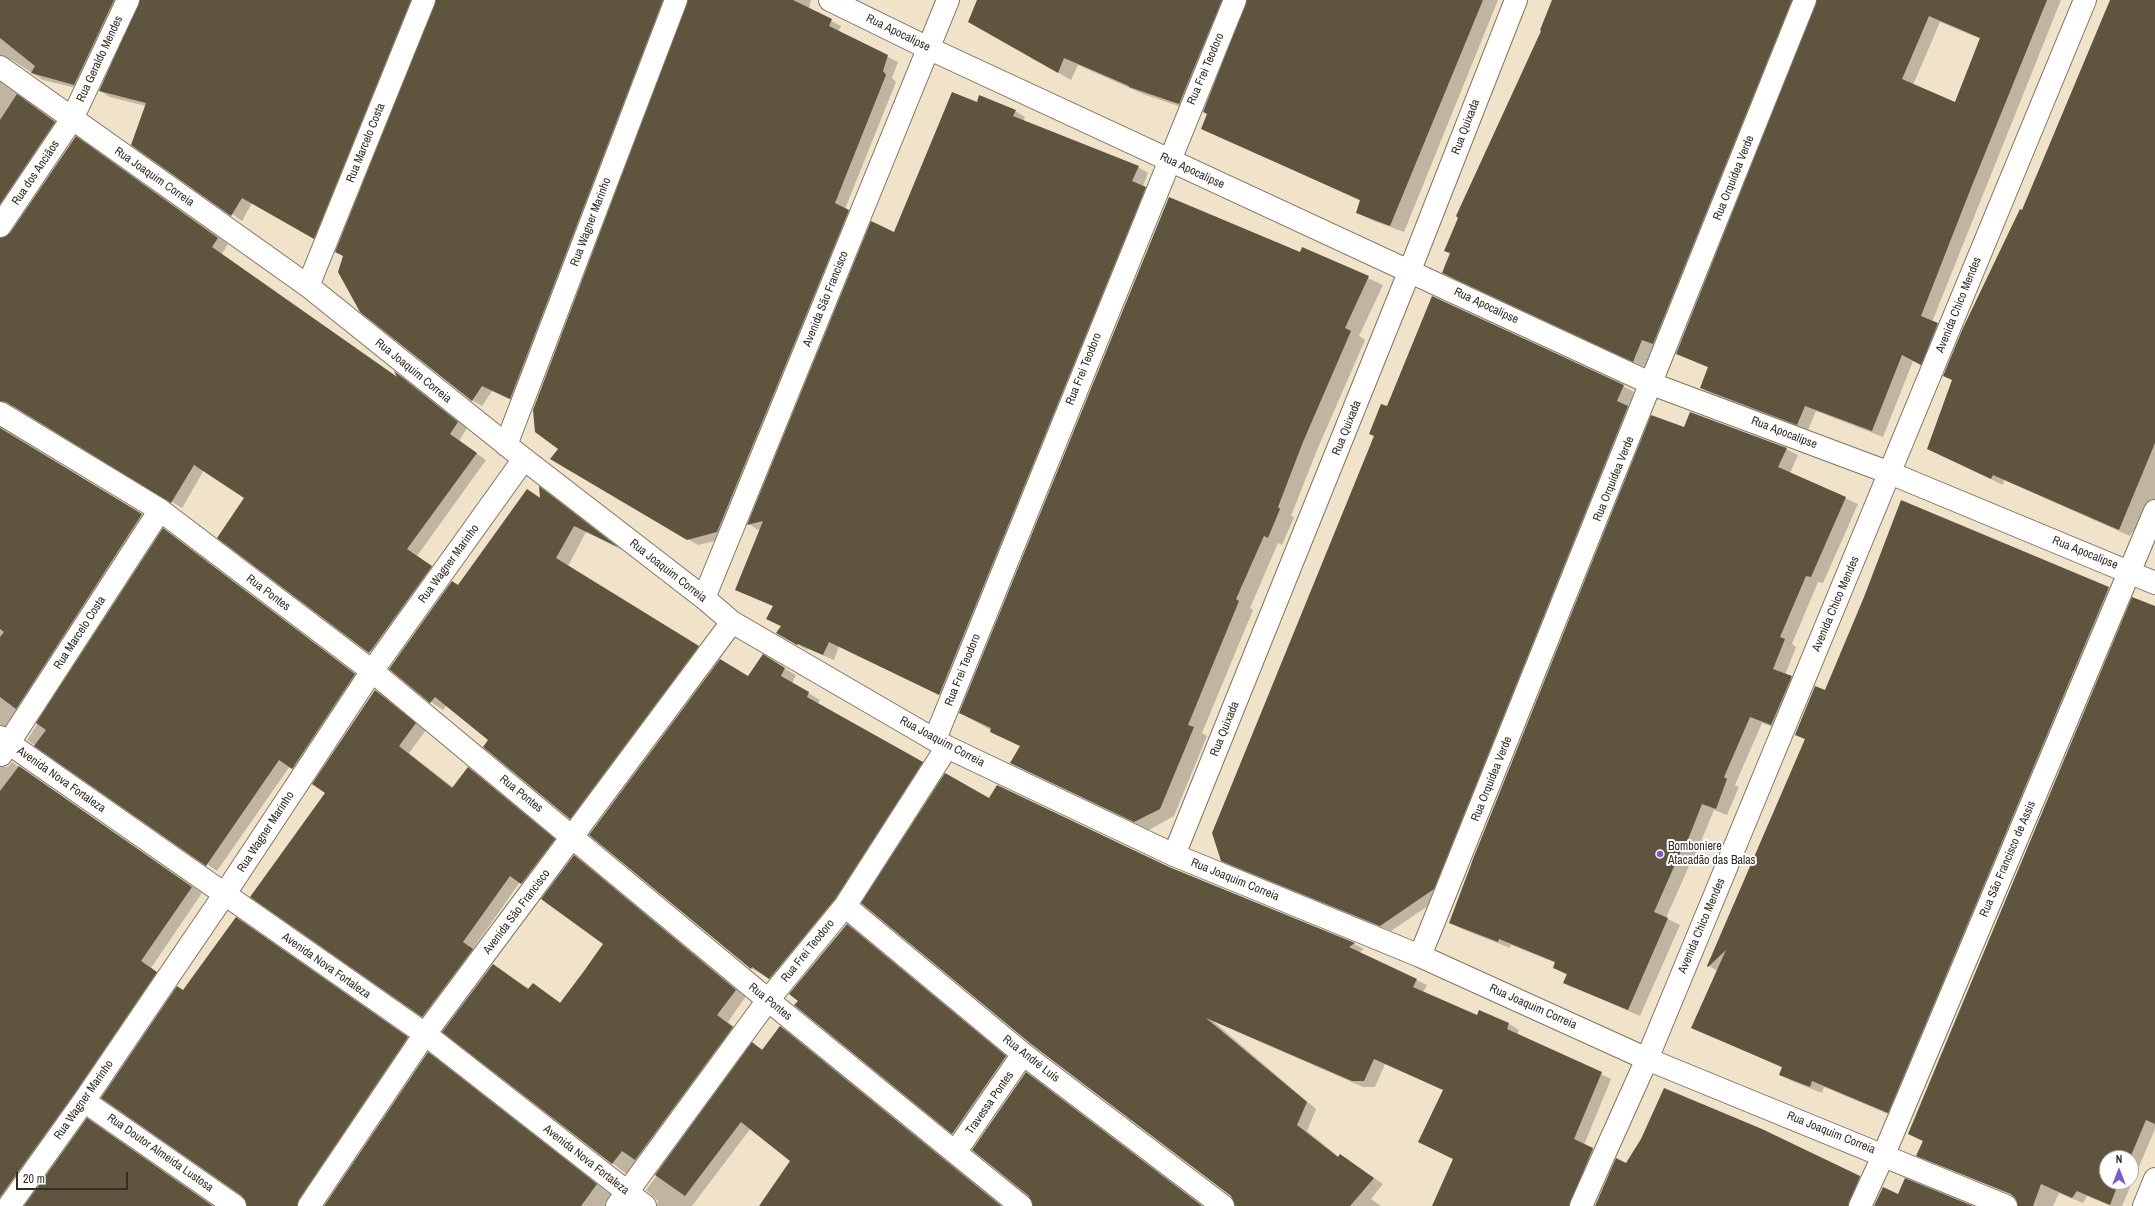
<!DOCTYPE html>
<html>
<head>
<meta charset="utf-8">
<style>
	body { margin:0 }
	#map { position:relative; width:2155px; height:1206px; overflow:hidden; background:#f0e3ca; font-family:"Archivo Narrow",sans-serif }
	canvas { display:block }
	.north { position:absolute; left:2099px; top:1150px; width:40px; height:40px; box-sizing:border-box; background:#fff; border:1px solid #adaba8; border-radius:50%; rotate:0deg; font-size:11px; font-weight:700; line-height:16px; text-align:center; color:#332e25 }
	.north::after { content:''; display:block; margin:auto; width:14px; height:18px; background:#7e58d2; clip-path:polygon(50% 0,100% 100%,50% 72%,0 100%) }
	.scale { position:absolute; left:16px; top:1172px; width:112px; height:18px; box-sizing:border-box; border:2px solid #332e25; border-top:0; padding-left:5px; font-size:12px; line-height:14px; white-space:nowrap; color:#332e25; -webkit-text-stroke:3px #fff; paint-order:stroke }
</style>
</head>
<body>
<div id="map">
<canvas width="2155" height="1206"></canvas>
<div class="north">N</div>
<div class="scale">20 m</div>
</div>
<script>
const g = document.querySelector('canvas').getContext('2d');
g.lineJoin = 'round';
function fill(path, color) { g.fillStyle = color; g.fill(path, 'evenodd'); }
function trace(path, color, width, dash) { g.strokeStyle = color; g.lineWidth = width; g.lineCap = dash ? 'butt' : 'round'; g.setLineDash(dash || []); g.stroke(path); }
function label(font, color, halo, rows, align = 'center') {
  g.font = font + ' "Archivo Narrow",sans-serif'; g.lineWidth = 4; g.setLineDash([]); g.textBaseline = 'middle'; g.strokeStyle = halo; g.fillStyle = color; for (const [text, x, y, turn = 0] of rows) {
    g.save(); g.translate(x, y); g.rotate((+turn || 0) * Math.PI / 180); g.textAlign = isNaN(turn) ? turn : align; if (halo) g.strokeText(text, 0, 0); g.fillText(text, 0, 0); g.restore();
  }
}
const shadow = new Path2D(`
	M0,0h114l9,7 -39,83 -41,-10 -31,-20 -7,1 -5,6z
	M146,0h277l-99,244 -72,-41 -10,18 -110,-77 14,-38 -36,-9 -10,-6z
	M437,0h238l-155,404 -28,-13 -10,15 -10,-6z
	M689,0h122l-2,9 32,17 -3,6 60,30 -6,16 4,4 -51,127 13,8 -131,321 -29,7 -147,-86 8,-11z
	M978,0h261l-46,111 -50,-17 -65,-29 -7,15 -101,-59z
	M1248,0h250l-94,232 -33,-12 -14,-8 4,-11 -159,-73z
	M1552,0h254l-142,350 -10,-5 -9,22 -191,-88 -3,-25 -6,-3 97,-220z
	M1818,0h243l-129,322 16,9 -16,39 -19,-9 -30,76 -67,-26 -8,19 -96,-36 -11,-6 8,-20 -32,-15zM1940,22l41,17 -25,64 -43,-18z
	M2111,0h44v514l-11,24 -12,-6 -2,4 -126,-56 -1,5 -74,-36 93,-238z
	M0,80l3,4 62,44 -65,96z
	M977,103l38,8 10,6 -2,4 115,46 10,6 -5,13 12,7 -205,507 -111,-54 -5,14 -26,-11 -1,1 -29,-17 4,-6 -15,-8 6,-13 -36,-17 24,-60 -3,1 -9,-6 146,-291z
	M86,143l142,101 -6,10 177,124 -3,-5 8,5 63,50 -8,13 27,19 -69,96 24,17 -61,85 -162,-121 27,-39 -41,-28 -22,38 -165,-101 -6,-1 -11,6v-175l1,2 5,-1z
	M1303,248l80,37 -24,51 6,4 -48,110 -26,66 3,1 -12,28 -4,-2 -28,65 3,2 -51,123 5,3 -33,80 -25,14 -138,-67 10,-16 -61,-34 341,-459z
	M1623,386l11,6 -6,15 10,6 -194,482 -53,36 -158,-64 -11,-7 165,-453z
	M0,427l152,94 -137,210 -15,4z
	M1684,429l102,20 12,6 -8,18 68,31 -35,79 -5,-1 -26,62 4,3 -11,28 18,9 -20,47 -21,-8 -27,62 4,2 -12,28 -13,-5 -20,48 -1,-1 -27,61 14,7 -40,91 -76,-33 3,-8 -13,-7 2,-5 -45,-18 -1,3 -48,-19 -12,-6z
	M540,488l12,7 70,55 -36,-18 -18,34 142,88 -127,171 -13,-7 -80,-78 -43,-35 -4,5 -12,-8 -41,-33 68,-84 70,-95 13,8z
	M1901,502l208,86 11,7 -220,524 -76,-32 -2,6 -30,-12 -12,-7 3,-6 -91,-41 25,-56 -9,-6 97,-225 -9,-6 29,-43 40,-94z
	M163,529l202,152 -62,93 -13,-8 -73,105 -190,-131z
	M2133,598l22,9v522l-33,77h-11l-24,-10 -4,7 -24,-10 -6,13h-34l-3,-9 -99,-42 6,-14 -14,-7zM2107,1158h24v24h-24z
	M763,656l33,19 -4,8 28,17 -2,4 115,65 -152,216 -30,-17 -2,-291z
	M375,691l11,6 40,33 -17,23 45,35 14,-20 11,7 86,71 -33,43 -12,-7 -47,67 10,7 -50,66 -10,-6 -97,-223z
	M12,762l190,131 -51,75 15,11 -166,227v-439h8z
	M989,799l180,68 185,77 10,5 -5,4 68,32 -4,7 54,25 3,-6 29,13 10,6 -2,4 94,45 -27,66 10,5 -27,56h-134l21,-47 -10,-69 -59,-26 -10,23h-12l-150,-66 103,88 -9,22 32,26 11,5 33,22 -12,15 10,7h-145l-1,-6z
	M574,856l11,7 161,133 -18,26 15,12 -107,146 -11,-7 -181,-142 49,-66 36,24 4,-5 28,19 43,-59z
	M246,924l171,120 -109,162h-60l-65,-215z
	M847,925l9,5 159,132 -53,77 -9,-6 -157,-128z
	M780,1027l10,6 215,173h-245l31,-45 -40,-33 -59,78h-35l1,-5 -12,-11 107,-146 11,6z
	M428,1053l10,6 181,142 -2,5h-292z
	M1026,1073l10,6 167,127h-169l-1,-5 -60,-51z
	M1859,1177l11,6 -9,23h-232z`);
const building = new Path2D(`
	M0,0h114l-40,85 -43,-12 4,-7 -35,-28z
	M140,0h271l-97,239 -72,-41 -11,18 -100,-71 15,-42 -47,-12z
	M436,0h227l-153,399 -28,-13 -10,15 -112,-89 -22,-40 5,-16 -8,-4z
	M688,0h105l39,19 -3,7 59,29 -5,16 3,4 -51,128 14,7 -132,322 -30,8 -137,-81 8,-10 -23,-17 -2,-22z
	M977,0h245l-43,104 -50,-17v-1l-65,-28 -6,15 -90,-51z
	M1247,0h236l-93,226 -34,-13 4,-13 -159,-71 6,-15 -4,-2z
	M1552,0h240l-139,344 -11,-4 -9,22 -191,-89 8,-20 -6,-2 14,-33 -2,-2 85,-185 -1,-1z
	M1817,0h230l-76,188 -50,128 17,7 -17,42 -19,-10 -30,76 -67,-25 -8,19 -97,-37 8,-21 -32,-13zM1929,16l51,22 -25,64 -53,-23z
	M2110,0h45v443l-36,87 -126,-55 -2,4 -64,-30 25,-69 -9,-4 20,-48 57,-119 2,1z
	M952,92l25,10 2,-7 37,15 -3,6 126,50 -7,15 14,6 -207,508 -110,-53 -6,13 -25,-11 -1,1 -21,-12 5,-7 -15,-7 7,-13 -38,-16 28,-69 -16,4 124,-304 23,11z
	M17,94l38,28 -55,82v-84z
	M76,136l142,102 -6,9 185,130 -3,-6 64,51 -8,12 27,19 -70,96 25,17 -63,87 -152,-115 27,-40 -50,-33 -23,38 -165,-101 -6,-1v-163l10,-5z
	M1169,197l131,55 2,-5 67,29 -24,52 6,3 -48,111 -25,65 2,2 -12,29 -4,-2 -28,63 3,2 -51,124 6,2 -34,82 -26,13 -124,-59 10,-17 -30,-14 1,-4 -32,-15z
	M1432,296l192,89 -7,16 11,5 -194,483 -54,37 -159,-65 -9,-28 162,-397 -5,-2 12,-30 6,2z
	M1690,412l97,36 -9,19 68,30 -35,80 -5,-1 -26,61 5,2 -12,30 19,7 -21,49 -21,-8 -26,60 3,2 -11,30 -14,-5 -19,48 -2,-1 -27,61 14,6 -40,92 -65,-27 4,-9 -14,-6 2,-6 -56,-23 -1,3 -49,-19 23,-61 -1,2 180,-449 33,12z
	M0,428l142,86 -126,195 -16,-12v-60l4,-5 -4,-3z
	M539,486l79,61 -44,-21 -18,32 143,88 -129,173 -87,-72 5,-7 -53,-43 -5,6 -41,-34 63,-88 6,4 69,-96 13,9z
	M1901,500l208,87 -221,526 -76,-32 -2,6 -31,-12 3,-8 -91,-39 35,-78 -18,17 -1,-1 98,-227 -10,-4 20,-49 10,4 39,-93z
	M163,528l192,146 -63,95 -13,-9 -73,106 -172,-120 12,-16 -10,-7z
	M2132,597l23,9v518l-9,-4 -16,38h-23v24h12l-9,23 -33,-14 -5,7 -31,-14 -8,22h-15l-2,-7 -5,-5 -95,-38 7,-15 -15,-7z
	M763,654l22,14 -4,8 28,16 -2,5 116,65 -88,137 -66,80 -17,-12 -1,2 -162,-134 131,-176 28,17z
	M375,690l41,33 -17,23 53,42 16,-21 87,72 -34,45 -11,-8 -47,66 10,7 -51,68 -172,-120 75,-104 -13,-9z
	M19,766l173,121 -51,74 16,11 -83,122 -74,103v-406z
	M945,773l44,25 8,-13 172,82 186,76 -6,4 68,32 -4,8 64,28 2,-5 30,13 -2,6 95,43 -28,67 19,9 -24,58h-137l21,-47 -35,-17 25,-52 -69,-31 -10,22h-12l-146,-63 101,84 -10,23 41,32 2,-3 34,24 -24,28h-115l-4,-10 -200,-152 -170,-141z
	M574,855l162,135 -19,25 16,12 -98,133 -13,-9 -10,13 -170,-132 51,-68 35,25 5,-6 27,20 24,-32 19,-27 -62,-45z
	M236,917l172,120 -109,162 -2,7h-50l-5,-10 -141,-98 76,-112 6,4z
	M847,924l159,132 -54,78 -158,-129 4,-4 -9,-7z
	M780,1026l221,180h-242l31,-45 -49,-39 -56,74 -30,-21 97,-133 10,8z
	M428,1052l169,132 -16,22h-257z
	M1026,1072l176,134h-169l-4,-10 -57,-46z
	M1664,1088l98,41 98,47 -12,30h-253l21,-48 10,5 15,-24z
	M87,1118l126,88h-189z
	M1905,1178l68,28h-99l9,-19 15,7z`);
const minor = new Path2D(`
	M830,0l98,48 724,336 238,89 265,110
	M0,67l308,219 216,173 180,139 28,24 215,125 227,108 246,101 227,103 359,147
	M0,226l72,-107 56,-119
	M308,286l116,-286
	M0,413l160,97 212,161 396,329 253,206
	M506,445l170,-445
	M704,598l244,-598
	M0,737l425,297 220,172
	M935,739l300,-739
	M1,755l159,-245
	M1174,855l236,-585 106,-270
	M845,906l178,148 200,152
	M1420,956l385,-956
	M84,1101l151,105
	M956,1151l67,-97
	M9,1206l75,-105 140,-206 148,-224 152,-212
	M309,1206l116,-172 307,-412
	M617,1206l151,-206 77,-94 102,-159
	M1581,1206l66,-147 438,-1059
	M1860,1206l24,-52 271,-643
	M2144,1206l11,-27`);
const markers = [
	[1660,854,4,"#7e58d2"]
];
const streetNames = [
	["Rua Apocalipse",898,33,26],
	["Rua Geraldo Mendes",100,59,-65],
	["Rua Frei Teodoro",1206,69,-67],
	["Rua Quixada",1466,127,-69],
	["Rua Marcelo Costa",366,143,-68],
	["Rua Apocalipse",1192,171,25],
	["Rua dos Anciãos",36,173,-56],
	["Rua Joaquim Correia",154,177,35],
	["Rua Orquídea Verde",1734,178,-68],
	["Rua Wagner Marinho",591,222,-69],
	["Avenida São Francisco",826,299,-68],
	["Avenida Chico Mendes",1959,305,-68],
	["Rua Apocalipse",1486,306,25],
	["Rua Frei Teodoro",1084,369,-68],
	["Rua Joaquim Correia",413,371,39],
	["Rua Quixada",1347,428,-68],
	["Rua Apocalipse",1784,433,21],
	["Rua Orquídea Verde",1614,479,-68],
	["Rua Apocalipse",2085,553,22],
	["Rua Wagner Marinho",449,564,-54],
	["Rua Joaquim Correia",668,571,38],
	["Rua Pontes",268,593,37],
	["Avenida Chico Mendes",1836,604,-67],
	["Rua Marcelo Costa",80,633,-57],
	["Rua Frei Teodoro",963,670,-68],
	["Rua Quixada",1225,729,-68],
	["Rua Joaquim Correia",942,742,28],
	["Rua Orquídea Verde",1492,779,-68],
	["Avenida Nova Fortaleza",61,780,35],
	["Rua Pontes",521,794,39],
	["Rua Wagner Marinho",266,832,-57],
	["Rua São Francisco de Assis",2008,859,-67],
	["Rua Joaquim Correia",1235,880,22],
	["Avenida São Francisco",517,912,-53],
	["Avenida Chico Mendes",1702,926,-67],
	["Rua Frei Teodoro",808,951,-51],
	["Avenida Nova Fortaleza",326,966,35],
	["Rua Pontes",770,1002,39],
	["Rua Joaquim Correia",1533,1007,24],
	["Rua André Luís",1031,1059,38],
	["Rua Wagner Marinho",84,1100,-55],
	["Travessa Pontes",990,1103,-55],
	["Rua Joaquim Correia",1831,1133,22],
	["Rua Doutor Almeida Lustosa",160,1153,35],
	["Avenida Nova Fortaleza",586,1160,38]
];
const poiNames = [
	["Bomboniere",1668,847],
	["Atacadão das Balas",1668,861]
];
fill(shadow, '#0003');
fill(building, '#5f553f');
trace(minor, '#80755f', 24);
trace(minor, '#fff', 22);
for (const [x, y, r, color] of markers) { const dot = new Path2D(); dot.arc(x, y, r, 0, 2 * Math.PI); g.fillStyle = color; g.fill(dot); trace(dot, '#fff', 1.5); }
label('12px', '#332e25', '#fff', streetNames);
label('12px', '#332e25', '#fff', poiNames, 'left');
</script>
</body>
</html>
